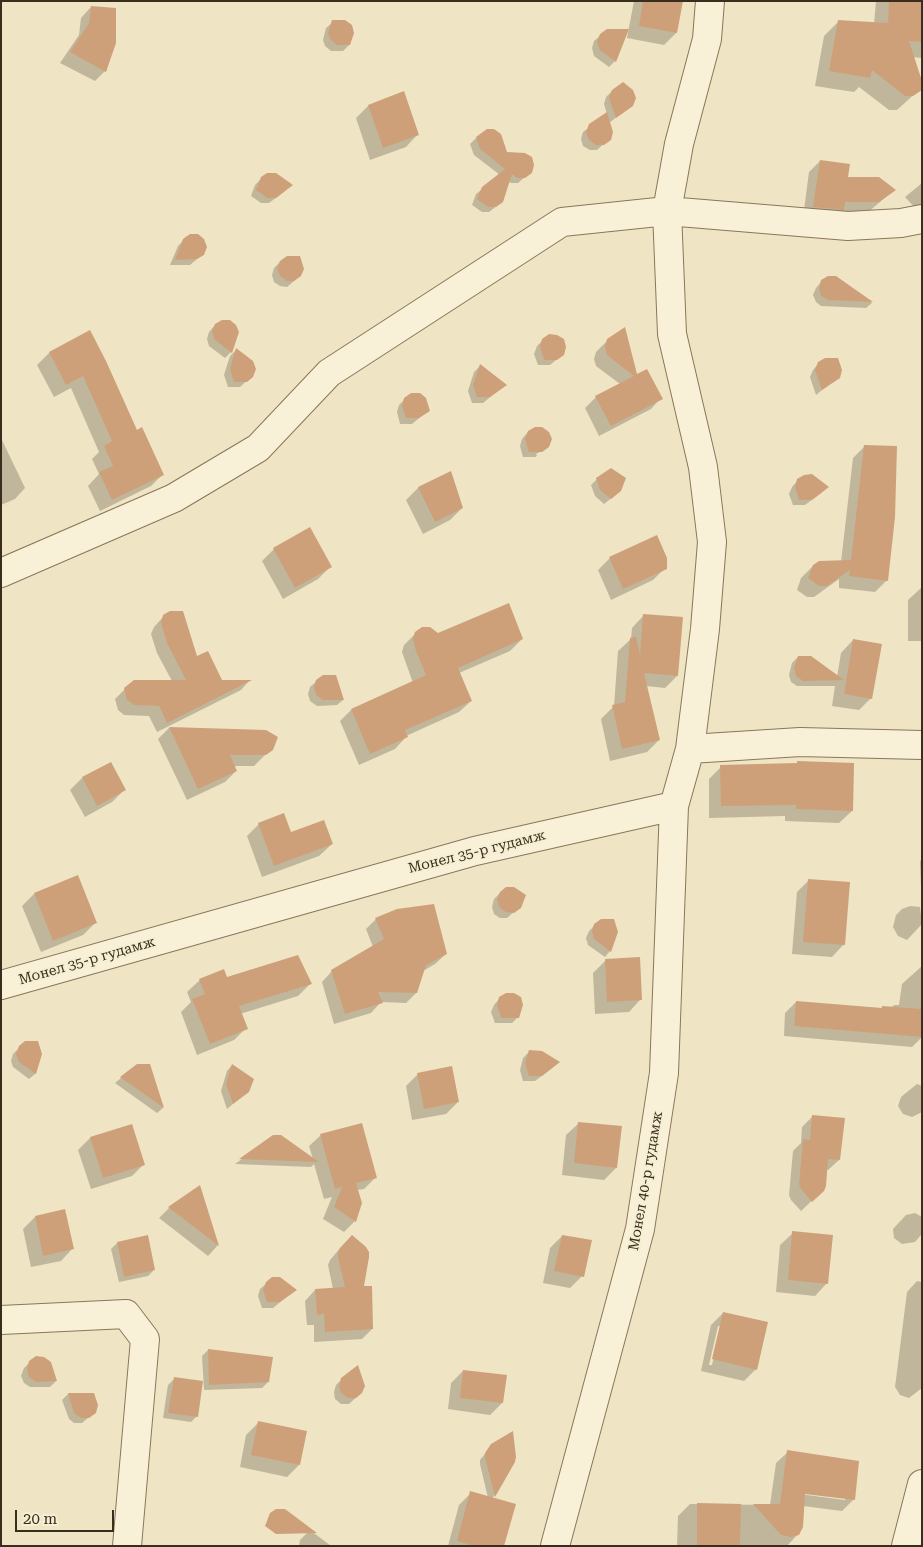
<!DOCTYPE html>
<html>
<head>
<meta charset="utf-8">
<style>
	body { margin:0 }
	#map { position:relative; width:923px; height:1547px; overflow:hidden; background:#efe4c3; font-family:"Roboto Serif",serif }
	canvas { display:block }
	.frame { position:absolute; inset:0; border:2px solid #392d1e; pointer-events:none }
	.scale { position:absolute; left:15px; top:1510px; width:99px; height:22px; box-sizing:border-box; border:2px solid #392d1e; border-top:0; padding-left:6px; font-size:15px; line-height:18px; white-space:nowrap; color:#392d1e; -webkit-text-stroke:4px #f6eed3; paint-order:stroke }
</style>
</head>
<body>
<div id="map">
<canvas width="923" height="1547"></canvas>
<div class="frame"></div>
<div class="scale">20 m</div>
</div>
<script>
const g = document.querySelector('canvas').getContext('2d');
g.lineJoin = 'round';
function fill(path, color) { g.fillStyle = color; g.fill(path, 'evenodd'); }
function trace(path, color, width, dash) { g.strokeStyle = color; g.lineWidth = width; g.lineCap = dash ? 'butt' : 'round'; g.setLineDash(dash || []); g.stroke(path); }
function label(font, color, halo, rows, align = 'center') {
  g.font = font + ' "Roboto Serif",serif'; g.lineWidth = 4; g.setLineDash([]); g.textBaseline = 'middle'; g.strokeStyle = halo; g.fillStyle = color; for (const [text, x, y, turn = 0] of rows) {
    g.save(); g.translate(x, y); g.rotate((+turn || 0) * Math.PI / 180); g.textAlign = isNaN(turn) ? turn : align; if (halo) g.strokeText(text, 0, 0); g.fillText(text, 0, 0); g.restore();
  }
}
const shadow = new Path2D(`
	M634,1h47l-5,32 -12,12 -37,-7z
	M876,1h46v57l-9,-1 6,33 -22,20h-8l-30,-23 -5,5 -39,-6 9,-50 15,-15 35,3z
	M91,7l14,64 -10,10 -35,-18 19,-28 2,-17z
	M333,22l16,23 -6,6h-12l-6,-5 -2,-6 3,-12z
	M601,35l14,26 -6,6 -15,-11 -2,-8 2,-7z
	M612,91l20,14 -23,18v16l-12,11h-7l-7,-4 -2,-7 2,-7 24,-18 -3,-10 2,-7z
	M403,93l15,41 -12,13 -36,13 -14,-42 12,-12z
	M476,138l30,15 25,19 -13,11h-7l-3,-2 -6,21 -13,10h-7l-10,-7 4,-11 24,-19 -26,-20 -4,-11z
	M820,161l27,17 47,12 -27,23 -64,5 6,-46z
	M262,178l23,13 -16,12h-8l-10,-7 4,-11z
	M922,183v26l-7,-1 -10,-11z
	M184,240l19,14 -13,11h-20l8,-19z
	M280,262l20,14 -13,11 -7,-1 -6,-4 -2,-7 2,-7z
	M836,277l36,26 -6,5 -45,-2 -5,-4 -3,-7 3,-7 6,-7z
	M215,325l16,27 -6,6 -16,-12 -2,-7 2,-7z
	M89,332l47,99 27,43 -12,12 -51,25 -12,-25 11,-12 -7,-15 7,-7 -28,-64 -17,9 -17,-32 12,-12z
	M543,340l20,14 -13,11h-12l-4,-11 3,-8z
	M608,340l28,36 25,22 -10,11 -52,27 -14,-28 11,-11 24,-13 -24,-18 -2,-7 2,-7z
	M236,350l16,26 -12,11h-12l-4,-12 6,-19z
	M819,363l19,14 -22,18 -6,-18 3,-7z
	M480,366l25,19 -22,18h-11l-4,-12 6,-19z
	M405,399l24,11 -17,14h-12l-3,-12 2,-7z
	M528,432l17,17 -9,5 1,2 -2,1h-12l-3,-11 2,-7z
	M1,438l24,50 -10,11 -14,6z
	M865,446l22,134 -12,12 -36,-4v-9l-25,18h-7l-10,-7 4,-12 12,-12 28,-4 12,-104z
	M450,472l12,36 -12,12 -27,14 -17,-34 12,-12z
	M597,479l17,17 -10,8 -9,-8 -4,-11z
	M798,480l23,13 -16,12h-12l-4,-11 3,-7z
	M274,549l56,18 -12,12 -35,20 -21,-38z
	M610,558l55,10 -12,12 -42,20 -13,-30z
	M921,588l1,53h-14v-41z
	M644,615l33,61 -12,12 -19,-2 13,54 -12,12 -37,9 -9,-42 13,-13 4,-55 13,-12 1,-11z
	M164,616l33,42 24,23h28l-8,9 -84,42 -8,-16 -25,-1 -6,-5 -3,-11 10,-10 47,-8 -15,-28 -6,-19 3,-7z
	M416,633l106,6 -12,12 -51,22 12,28 -12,11 -53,24v1l-11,12 -36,16 -19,-44 11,-11 62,-27 -11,-31 2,-7z
	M853,640l18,58 -12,12 -27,-4 3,-20h-38l-6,-4 -2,-7 3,-12 6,-6 39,20 4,-24z
	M317,681l26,19 -6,5 -20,1 -7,-5 -2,-7 2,-7z
	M169,728l97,3 5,18 -17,17h-21l3,5 -11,11 -38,18 -29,-61z
	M110,764l14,26 -12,12 -27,15 -15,-27 12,-12z
	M721,767l131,44 -13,12 -54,-2v-5l-76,2v-39z
	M259,824l32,10 41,10 -13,12 -57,21 -15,-41z
	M922,859v29h-1l-1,-27z
	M77,877l18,46 -12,12 -42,17 -19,-46 12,-12z
	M809,880l35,64 -12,13 -40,-3 5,-62z
	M500,893l16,17 -9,8h-7l-6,-4 -2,-7 2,-8z
	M910,906l10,1 2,17 -15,16 -9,-4 -5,-9 3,-12 6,-6z
	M376,919l70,35 -11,10 -12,7 -7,22 -10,10 -25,-1 -10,11 -37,11 -12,-42 10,-11 41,-24 -7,-18z
	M595,925l15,26 -5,6 -17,-12 -2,-7 3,-7z
	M605,961l36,38 -12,13 -34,2 -2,-41z
	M922,966v71l-10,10 -128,-11 1,-23 11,-11 84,8 2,-3 9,1 3,-3h5l3,-21z
	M226,978l84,6 -12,12 -58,18 6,14 -12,12 -37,15 -16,-43 10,-10 -4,-10 13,-12z
	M500,998l18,19 -6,6h-17l-4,-11 3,-7z
	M20,1047l21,7 -6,20 -6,5 -16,-12 -2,-6 2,-7z
	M529,1052l23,16 -17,13h-12l-3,-11 3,-12z
	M149,1065l14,43 -6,5 -42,-30 6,-5z
	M232,1065l16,26 -21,18 -6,-18 6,-20z
	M418,1074l40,28 -12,12 -34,6 -6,-34z
	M917,1084l5,2v26l-10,5 -9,-3 -5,-8 3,-9z
	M813,1116l26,44 -11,10h-2l-3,20 -22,21 -10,-11 -2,-5 4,-44 8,-8 1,-16z
	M579,1123l37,45 -12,12 -42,-5 4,-40z
	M132,1125l12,39 -12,12 -41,13 -13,-39 12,-12z
	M321,1135l54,43 -11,11 -7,1 -2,31 -11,11 -21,-13 9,-22 -8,2 -10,-35 -3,3 -76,-3 39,-28 39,23 -4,-13z
	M199,1187l19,58 -10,11 -49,-38 10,-10z
	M915,1213l7,4 -1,18 -6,7 -13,2 -8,-6 -1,-9 13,-14z
	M35,1217l38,31 -12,13 -30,6 -8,-38z
	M793,1233l34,50 -12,13 -39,-4 4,-47z
	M562,1236l20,40 -12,12 -27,-5 7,-35z
	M117,1243l37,27 -6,6 -29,6 -8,-33z
	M341,1247l22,41 9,41 -10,10 -48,3v-17h-7l-2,-24 10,-11 18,-1 -5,-24 2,-5z
	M917,1281l5,1v106l-13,10 -9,-3 -5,-8 12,-95z
	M267,1283l28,7 -22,18h-11l-4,-12 2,-7z
	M723,1313l33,56 -12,12 -43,-10 10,-46zM718,1326h3l-9,39h-3z
	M208,1350l60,32 -6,6 -58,2 -2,-34z
	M30,1362l26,19 -6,6h-20l-6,-4 -3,-7 3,-8z
	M463,1371l39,32 -12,12 -42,-6 3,-26z
	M174,1379l23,37 -6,6 -28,-4 5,-33z
	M342,1379l19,14 -12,11h-8l-6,-5 -1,-7 2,-7z
	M68,1394h25l2,18 -13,11h-8l-5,-4 -7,-19z
	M258,1423l41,42 -12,12 -47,-10 6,-32z
	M492,1445l22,17 -22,37 11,47h-55l11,-41 12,-12 17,5 -8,-34v-4z
	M788,1452l66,47 -12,12 -39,-5 -5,28 -11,12h-110l1,-30 12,-12 80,1 6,-42zM799,1492l46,5v3l-46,-6z
	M310,1530l21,16h-32l1,-6z`);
const building = new Path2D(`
	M643,1h40l-6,32 -38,-7z
	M889,1h33v41l-13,-1 13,40v9l-9,6h-8l-33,-26 -2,8 -41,-7 9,-51 50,3z
	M91,6l25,2v35l-10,29 -36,-20 19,-29z
	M332,20h13l7,5 2,8 -4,12h-13l-6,-5 -3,-7z
	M607,29h22l-13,33 -16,-12 -3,-8 3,-8z
	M623,82l10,8 3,8 -3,8 -17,12 -7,-20 3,-8z
	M404,91l15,44 -36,13 -15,-43z
	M607,112l6,20 -2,8 -7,5h-8l-7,-5 -3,-8 3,-8z
	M487,129h7l7,5 6,18 18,1 7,4 2,8 -2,8 -7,5h-8l-5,-4 -9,28 -7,5h-8l-11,-8 5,-12 23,-18 -25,-20 -4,-12z
	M820,160l30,4 -2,13h31l17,13 -17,12h-34l-1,8 -31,-3z
	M267,173h9l17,12 -17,13h-9l-11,-8 5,-13z
	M190,234h8l6,5 3,8 -3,8 -7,4 -22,1 8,-21z
	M287,256h13l4,13 -3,7 -7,5h-7l-7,-5 -3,-7 3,-8z
	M828,276h8l37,26 -45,-2 -7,-4 -2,-8 2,-8z
	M222,320h8l6,5 3,7 -7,21 -17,-13 -3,-8 3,-8z
	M625,327l12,47 10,-5 16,30 -52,27 -16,-30 39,-20 -27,-21 -2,-8 2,-8z
	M90,330l16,31 31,69 5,-3 22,48 -52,25 -13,-28 14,-6 -9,-20 8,-5 -29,-65 -17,9 -17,-33z
	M549,334l8,1 7,4 2,8 -2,8 -7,5h-13l-4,-13 2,-8z
	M236,348l17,13 3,8 -3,8 -6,5h-13l-4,-13z
	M825,358h13l4,12 -2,8 -18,12 -7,-20 3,-8z
	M480,364l27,21 -17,12h-13l-4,-12z
	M411,393h9l6,5 4,13 -11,7h-13l-4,-12 2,-8z
	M535,427h7l7,5 3,7 -3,8 -7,5h-13l-4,-13 3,-8z
	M864,445l33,1 -2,71 -7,64 -39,-5 1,-6 -23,16h-8l-11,-8 5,-13 6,-4 32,-1z
	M611,468l15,10 -5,13 -10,8 -11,-9 -4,-12z
	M451,471l12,37 -28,14 -17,-35z
	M812,474l17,13 -17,13h-13l-4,-13 2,-8 7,-4z
	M310,527l22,40 -37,21 -22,-40z
	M657,535l10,23v11l-44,20 -14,-32z
	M509,603l14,36 -65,29 14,33 -67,29 3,7 -38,17 -19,-45 75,-34 -10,-24 -3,-12 2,-7 7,-5h8l8,6z
	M170,611h13l14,45 11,-5 14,29h30l-85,43 -8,-17 -25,-1 -7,-5 -3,-12 10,-8h52l-19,-37 -6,-20 2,-8z
	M643,614l40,3 -5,59 -34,-3 16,67 -38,9 -10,-44 13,-3 5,-64 6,-1 4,18z
	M853,639l29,5 -10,55 -28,-5z
	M798,656h13l33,24 -41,1 -7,-5 -2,-8z
	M323,675h13l8,25h-21l-7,-5 -2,-8 2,-7z
	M169,727l97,3 12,7 -5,13 -7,5h-36l7,16 -39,18z
	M797,761l57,2 -1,48 -57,-2v-4l-75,1 -1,-41 77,-2z
	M111,762l15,28 -29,16 -15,-29z
	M284,813l7,19 33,-12 9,24 -59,22 -16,-43z
	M78,875l19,48 -44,18 -19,-48z
	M808,879l42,3 -5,63 -42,-3z
	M506,887h8l12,8 -5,13 -7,5 -8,-1 -6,-4 -3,-8 3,-8z
	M434,904l13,50 -21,11 -9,28 -39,-1 5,11 -38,11 -14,-44 53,-31 -9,-21 22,-9z
	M601,919h13l4,13 -7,20 -17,-13 -2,-8 2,-7z
	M298,955l14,29 -73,22 9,23 -38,15 -18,-45 13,-5 -6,-15 25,-10 3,8z
	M640,957l2,43 -35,2 -2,-43z
	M506,993h8l7,4 2,8 -4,13h-18l-4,-13 2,-8z
	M796,1001l86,7v-2l40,3v28l-128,-11z
	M25,1041h13l4,13 -6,20 -17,-12 -3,-8 3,-8z
	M529,1050l13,1 18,11 -18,14h-13l-4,-13z
	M137,1064h13l14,44 -44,-31z
	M232,1064l22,15 -5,13 -16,12 -7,-20z
	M452,1066l7,36 -35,7 -7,-36z
	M812,1115l33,3 -5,42 -12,-1 -2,27 -2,5 -12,11 -11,-13 -2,-5 4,-45 7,1z
	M578,1122l44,4 -5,42 -43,-5z
	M362,1123l15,55 -21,5 6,20 -6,19 -22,-15 8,-20 -7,2 -15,-55z
	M132,1124l13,41 -42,13 -13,-41z
	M273,1135h8l38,27 -80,-3z
	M200,1185l19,61 -51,-39z
	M65,1209l9,40 -31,7 -8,-40z
	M792,1231l41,4 -5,49 -40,-4z
	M148,1235l7,35 -31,7 -7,-35z
	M352,1235l14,12 3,5v5l-5,29h8l1,43 -48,3 -1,-18 -7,1 -2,-26 30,-2 -7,-29v-5l2,-5z
	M562,1235l30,5 -8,37 -30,-6z
	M272,1277h8l17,13 -17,12h-13l-4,-12 3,-8z
	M723,1312l45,10 -11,48 -45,-11z
	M208,1349l65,8 -4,25 -60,3z
	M36,1356l8,1 7,5 6,19 -21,1 -7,-5 -2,-8 2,-8z
	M358,1365l7,21 -3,7 -6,5h-8l-7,-5 -2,-7 2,-8z
	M463,1370l44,5 -4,28 -43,-5z
	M174,1377l29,4 -5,36 -30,-4z
	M68,1393h26l4,12 -2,8 -7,5h-8l-7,-5z
	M258,1421l49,10 -7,34 -49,-10z
	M513,1431l3,26 -1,5 -20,35 -10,-39v-5l6,-9z
	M787,1450l72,11 -4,39 -50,-6 -2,33 -4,8 -8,2 -10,-2 -28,-31h27z
	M470,1491l46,13 -12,42h-30l-17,-5z
	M697,1503l44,1 -1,42h-43z
	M276,1509h9l32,24 -41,1 -11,-8 5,-13z`);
const street = new Path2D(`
	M1,573l173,-75 84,-50 71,-75 233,-151 105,-11 12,-67 28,-105 3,-38
	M690,749l15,-120 7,-87 -9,-75 -31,-133 -5,-123 181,15 53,-3 21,-4
	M1,985l474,-134 199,-45 16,-57 110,-7 122,3
	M1,1320l125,-6 19,25 -18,207
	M555,1546l85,-317 24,-156 10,-267
	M906,1546l16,-62`);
const streetNames = [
	["Монел 35-р гудамж",477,852,-14],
	["Монел 35-р гудамж",87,961,-16],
	["Монел 40-р гудамж",646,1181,-80]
];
fill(shadow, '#0003');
fill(building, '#cda079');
trace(street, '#8a765a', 30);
trace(street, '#f9f1d7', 28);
label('14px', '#392d1e', '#f6eed3', streetNames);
</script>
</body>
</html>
